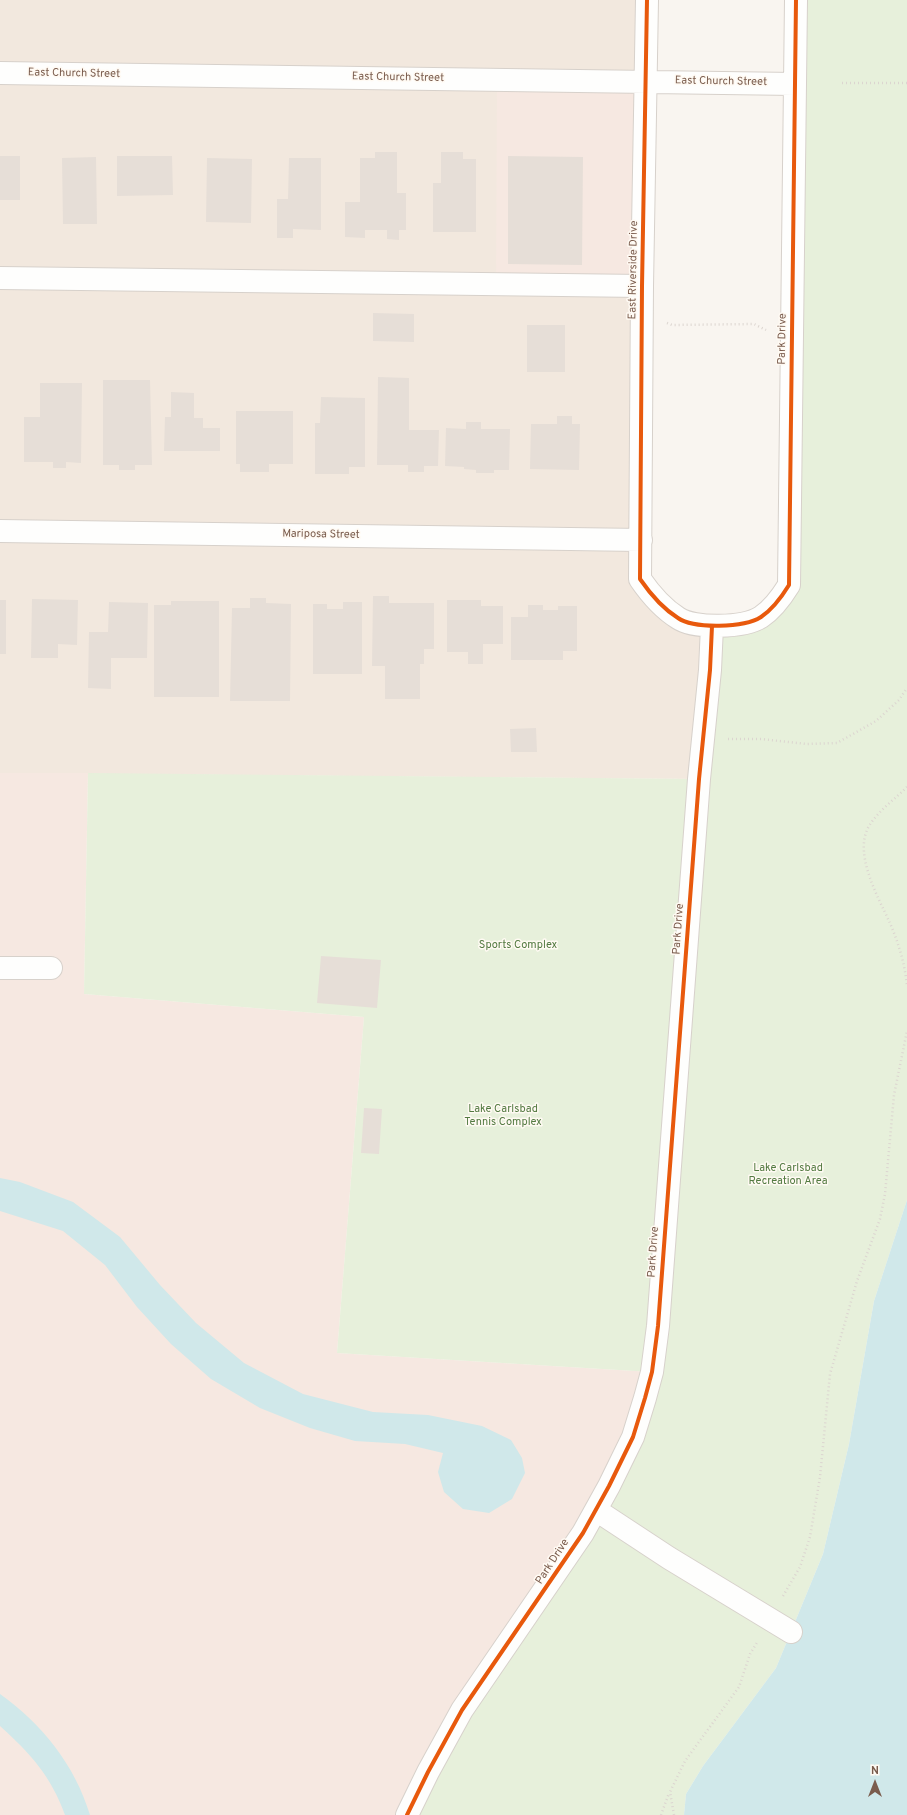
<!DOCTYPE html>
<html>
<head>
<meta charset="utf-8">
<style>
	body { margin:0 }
	#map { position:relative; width:907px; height:1815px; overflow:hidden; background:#f9f5f0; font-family:Overpass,sans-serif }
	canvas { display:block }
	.north { position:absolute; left:855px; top:1763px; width:40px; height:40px; -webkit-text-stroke:3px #fffaf3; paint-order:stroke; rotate:0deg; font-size:11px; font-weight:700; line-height:16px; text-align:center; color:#7a5c4d }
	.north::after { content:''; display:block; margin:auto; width:14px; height:18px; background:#7a5c4d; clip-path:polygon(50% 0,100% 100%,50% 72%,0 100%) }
</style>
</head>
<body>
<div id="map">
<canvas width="907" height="1815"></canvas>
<div class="north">N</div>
</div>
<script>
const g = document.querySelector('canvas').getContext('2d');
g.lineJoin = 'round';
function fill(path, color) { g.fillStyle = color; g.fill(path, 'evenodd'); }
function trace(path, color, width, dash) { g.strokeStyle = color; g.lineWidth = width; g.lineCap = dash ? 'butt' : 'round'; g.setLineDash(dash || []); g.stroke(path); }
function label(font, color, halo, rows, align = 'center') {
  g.font = font + ' Overpass,sans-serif'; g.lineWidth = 3; g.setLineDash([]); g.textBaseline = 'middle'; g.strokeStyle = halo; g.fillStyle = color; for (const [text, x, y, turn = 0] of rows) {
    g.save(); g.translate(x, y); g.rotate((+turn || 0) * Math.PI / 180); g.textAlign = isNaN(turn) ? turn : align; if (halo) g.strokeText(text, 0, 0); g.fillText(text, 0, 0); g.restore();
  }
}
const residential = new Path2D(`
	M0,0h647l-5,286 -1,254 14,61 57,25 -13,153 -699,-6z`);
const commercial = new Path2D(`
	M497,79l149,2 -4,205 -146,-2z
	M0,773h88l-4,221 280,23 -27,336 315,19 -19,65 -226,378h-407z`);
const green = new Path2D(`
	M796,0h111v1200l-33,101 -25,143 -26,110 -47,114 -73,98 -17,28 -2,21h-277l176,-282 69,-161 -315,-19 27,-336 -280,-23 4,-221 611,6 13,-153 66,-24z`);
const water = new Path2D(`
	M0,1178l20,4 53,20 47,35 40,48 36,38 48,40 59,31 70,18 55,3 54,11 29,14 11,18 3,15 -13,26 -23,14 -26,-4 -19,-17 -6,-20 5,-19 -38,-9 -50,-3 -45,-13 -50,-20 -49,-29 -40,-35 -34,-37 -32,-42 -42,-34 -63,-20z
	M907,1200v615h-223l2,-21 17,-28 73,-98 47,-114 26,-110 25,-143z
	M0,1694c42,30 75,71 90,121h-25c-14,-39 -35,-62 -65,-89z`);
const building = new Path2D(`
	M375,152h22v41h9v37h-7v10l-12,-1v-9h-22v8l-20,-1v-35h15v-44h15z
	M441,152h22v7h13v73h-43v-49h8z
	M0,156h20v44h-20z
	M117,156h55l1,39 -56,1z
	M508,156l75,1 -1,108 -74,-1z
	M96,157l1,67h-34l-1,-66z
	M207,158l45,1 -1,64 -45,-1z
	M289,158h32v72l-28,-1v9h-16v-39h11z
	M373,313l41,1v28l-41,-1z
	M527,325h38v47h-38z
	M378,377l31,1v52h30l-1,36h-14v6h-16v-7h-31z
	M103,380h47l2,85h-17v5h-16v-5h-16z
	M40,383h42l-1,80 -15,-1v6h-13v-6h-29v-45h16z
	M171,392l23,1v25h9v10h17v23h-56l1,-34h6z
	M321,397l44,1v69h-16v7h-34v-51h5z
	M236,411h57v53h-24v8h-29v-8h-4z
	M557,416h15v8h8l-1,46 -49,-1 1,-45h26z
	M466,422h15v7h29l-1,41h-15v3h-18v-3l-12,-1v-2l-19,-1 1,-38 20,1z
	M373,596h16v7h45v46h-10v15h-4v35h-35v-33h-13z
	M250,598h16v5l25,1 -1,97h-60l2,-93h18z
	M32,599l46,1 -1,45 -19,-1v14h-27z
	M0,600h6v54h-6z
	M447,600h34v6h22v38h-20v20h-15v-12h-21z
	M171,601h48v96h-65v-92h17z
	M109,602l39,1 -1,55h-36v31l-23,-1 1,-56h19z
	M343,602h19v72h-49v-70h14v5h16z
	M528,605h15v5h15v-4h19v45h-14v9h-52v-43h17z
	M536,728l1,24h-26l-1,-23z
	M321,956l60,4 -4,48 -60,-5z
	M364,1108l18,1 -3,45 -18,-1z`);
const path = new Path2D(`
	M842,83h65
	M667,323l5,2 82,-1 12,6
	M728,739h33l46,5 30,-1 39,-22 23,-21 8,-12
	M907,787c-12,12 -29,24 -38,39 -16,27 9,71 20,95 9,20 16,43 18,65
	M783,1596l17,-29 10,-30 10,-60 10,-103 27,-93 23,-62 5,-25 9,-99 13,-64
	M661,1815l8,-22
	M674,1815l-4,-23 15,-31 54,-74 11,-33 8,-13`);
const minor = new Path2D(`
	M647,0l-5,286 -2,293c11,16 22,29 38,39 16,11 66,10 83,-1 12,-8 20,-19 28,-32l7,-585
	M0,73l795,11
	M0,278l642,8
	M0,531l641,9
	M0,968h51
	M596,1510l73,48 122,74
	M407,1815l21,-43 34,-62 121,-177 26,-47 24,-49 12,-39 7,-26 6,-46 41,-547 11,-109 2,-44`);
const cycleway = new Path2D(`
	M647,0l-5,286 -2,293c11,16 22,29 38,39 16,11 66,10 83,-1 12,-8 20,-19 28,-32l7,-585
	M407,1815l21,-43 34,-62 121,-177 26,-47 24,-49 12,-39 7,-26 6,-46 41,-547 11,-109 2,-44`);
const streetNames = [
	["East Church Street",74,74,1],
	["East Church Street",398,78,1],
	["East Church Street",721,82,1],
	["East Riverside Drive",634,270,-89],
	["Park Drive",783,339,-89],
	["Mariposa Street",321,535,1],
	["Park Drive",679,929,-86],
	["Park Drive",654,1252,-86],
	["Park Drive",553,1562,-57]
];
const parkNames = [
	["Sports Complex",518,946],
	["Lake Carlsbad",503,1110],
	["Tennis Complex",503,1123],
	["Lake Carlsbad",788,1169],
	["Recreation Area",788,1182]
];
fill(residential, '#f2e8de');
fill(commercial, '#f6e8e1');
fill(green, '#e7f0db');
fill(water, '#d0e8ea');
fill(building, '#e6ded7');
trace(minor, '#d7d1cb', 24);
trace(path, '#dcd5d0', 2.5, [1, 3]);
trace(minor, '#fefefd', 22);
trace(cycleway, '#e8590c', 4);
label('11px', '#7a5c4d', '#fffaf3', streetNames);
label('11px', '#537a41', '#fffaf3', parkNames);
</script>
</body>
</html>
